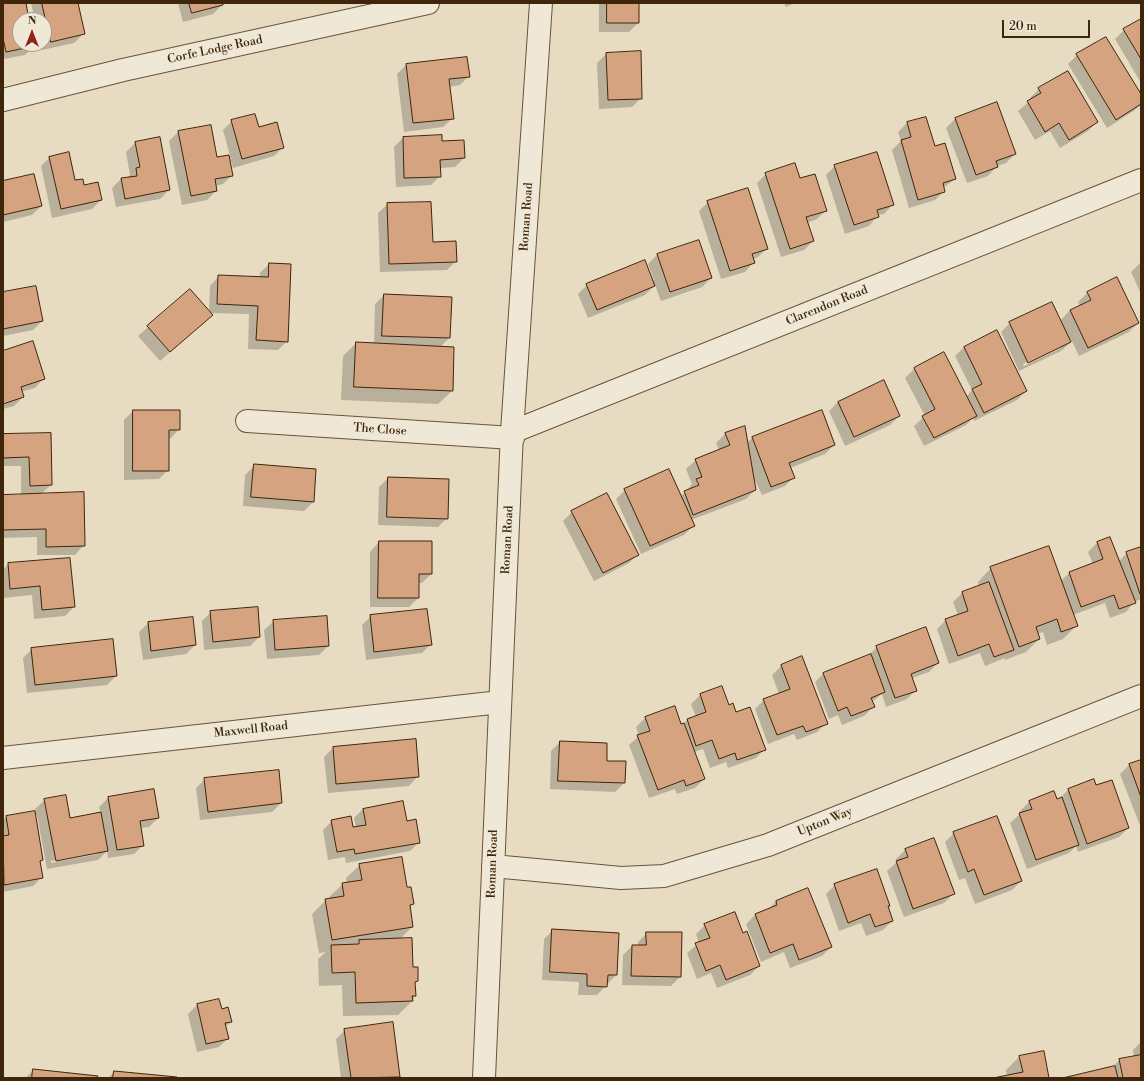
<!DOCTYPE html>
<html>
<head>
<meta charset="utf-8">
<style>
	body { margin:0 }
	#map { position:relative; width:1144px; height:1081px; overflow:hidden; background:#e7dcc2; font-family:"Libre Bodoni",serif }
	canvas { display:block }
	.frame { position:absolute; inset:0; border:4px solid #3f250a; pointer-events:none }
	.north { position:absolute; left:12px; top:12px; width:40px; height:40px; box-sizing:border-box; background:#efe8d7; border:1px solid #a99a85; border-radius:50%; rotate:0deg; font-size:11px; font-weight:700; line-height:16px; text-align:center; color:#3f250a }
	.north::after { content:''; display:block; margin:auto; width:14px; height:18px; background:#8f2418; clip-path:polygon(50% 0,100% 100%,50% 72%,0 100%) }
	.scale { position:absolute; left:1002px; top:20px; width:88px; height:18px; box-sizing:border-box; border:2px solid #3f250a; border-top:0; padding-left:5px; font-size:12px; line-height:14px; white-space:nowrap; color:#3f250a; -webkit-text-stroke:3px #efe8d7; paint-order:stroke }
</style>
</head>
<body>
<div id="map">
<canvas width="1144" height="1081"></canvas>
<div class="frame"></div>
<div class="north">N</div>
<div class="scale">20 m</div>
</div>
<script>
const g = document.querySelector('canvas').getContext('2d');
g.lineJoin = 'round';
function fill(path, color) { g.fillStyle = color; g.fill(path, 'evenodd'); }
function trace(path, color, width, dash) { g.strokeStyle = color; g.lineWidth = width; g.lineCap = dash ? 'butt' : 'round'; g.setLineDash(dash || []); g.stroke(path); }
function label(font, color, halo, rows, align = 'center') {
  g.font = font + ' "Libre Bodoni",serif'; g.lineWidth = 4; g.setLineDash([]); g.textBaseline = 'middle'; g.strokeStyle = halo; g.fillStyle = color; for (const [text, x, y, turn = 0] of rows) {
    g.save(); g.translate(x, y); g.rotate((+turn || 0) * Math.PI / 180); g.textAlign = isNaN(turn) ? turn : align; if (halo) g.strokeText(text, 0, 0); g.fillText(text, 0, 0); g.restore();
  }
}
const shadow = new Path2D(`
	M3,3h22l3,17h-8v24h13l1,2 -9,9 -22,4z
	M31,3h46l6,31 -9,9 -32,7 -2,-6h4v-24h-9z
	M178,3h44v2l-9,9 -30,8z
	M599,3h39v20l-9,9h-30z
	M784,3h10l-8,4z
	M1141,20v63l-26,-44 9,-9z
	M606,54l35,44 -9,9 -33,2 -2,-46z
	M1077,55l64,41v9l-6,5 -28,18 -39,-64z
	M406,65l63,11 -9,9 -11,2 4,31 -10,9 -39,5 -7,-58z
	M1067,72l30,50 -9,9 -28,17 -10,-17 -15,9 -17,-29 13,-11 -1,-2 9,-9z
	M996,104l19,50 -9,9 -9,3 -9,10 -21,7 -21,-55 9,-9z
	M926,118l8,30 21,31 -12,9 1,3 -9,9 -26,8 -17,-58 9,-9 -3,-9 9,-9z
	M232,121l26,8 25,18 -9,9 -41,12 -3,-11 -1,1 3,17 -9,9 -8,2 1,5 -9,9 -25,5 -13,-64 9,-9 39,26 13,-2 -7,-26z
	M441,136v6h22l1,16 -9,9 -15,1v8l-9,9 -35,2 -2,-40 9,-9z
	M159,138l10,52 -9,9 -44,8 -4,-19 9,-9 6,-1 3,-3 -4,-23 9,-9z
	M50,157l24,25 27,18 -9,9 -40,9 -11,-52z
	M835,166l58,38 -9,10 -6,1 -9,11 -24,8 -19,-59z
	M766,174l33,6 27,30 -9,9 -10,4 6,18 -9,9 -23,7 -24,-74z
	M3,183l38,23 -9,9 -29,7z
	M708,202l59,46 -9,9 -5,2 1,3 -9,10 -24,7 -22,-68z
	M388,204l44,39 24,18 -9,9 -67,2 -2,-59z
	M698,242l13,36 -9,9 -41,14 -6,-16 -10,10 -57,23 -10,-24 9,-9 67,-5 -6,-16 9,-9z
	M1140,263h1v31l-10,-22z
	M269,264l18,77 -9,9 -30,-1 1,-35 -40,-1 2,2 -9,9 -42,37 -22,-25 52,-46 19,22 1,-26 9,-10 41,2v-5z
	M3,293l39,28 -9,9 -30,6z
	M1087,293l51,30 -9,9 -50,24 -7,-15 -11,10 -42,20 -18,-39 9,-9 50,-2 10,-11 10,-4 -2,-4zM1061,346v2l-37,18 -1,-2z
	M384,295l65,43 -9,9 13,1 -1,43 -14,13 -97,-4 2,-44 13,-13 18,1 1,-40z
	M996,332l30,59 -9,9 -43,21 -1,-3 -7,7 -42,21 -10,-20 11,-10 -20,-38 9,-9 29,-15 23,43 6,-7 -17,-34 9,-9z
	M3,352l41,26 -9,10 -14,4 2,5 -9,9 -11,3z
	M838,402l61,14 -9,9 -45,21 -16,-35z
	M133,411l46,18 -9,10h-2v31l-9,9 -35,1v-60z
	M821,411l13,34 -9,9 -35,14 4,9 -9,9 -23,9 -10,-21 3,16 -9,9 -55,21 2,6 -9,9 -43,19 -25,-55 9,-9 55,6 8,-5v-2l4,-5 -6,-15 10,-9 23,-10 -3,-7 9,-9 19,-6 3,15 5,-5z
	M50,434l1,51 -10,9 43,51 -9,10h-38v-18l-34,1v-42l18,-1v-29h-18v-31z
	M254,466l59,36 -9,9 -61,-5 2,-31z
	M388,478l59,40 -9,9 -60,-2 1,-38z
	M572,512l66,42 -9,9 -35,18 -31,-60z
	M379,542l52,32 -9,9h-4v15l-9,9h-39v-55z
	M1097,543l22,18 8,-8 14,-5v51l-7,3 -8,10 -16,6 -5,-15 -32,12 3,11 -13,13 -16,6 -4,-13 -6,2 2,5 -13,13 -21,8v-2l-20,8 -5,-13 -31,11 -12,-35 9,-9 12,-5 -5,-13 9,-9 17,-6 -1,-5 13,-14 70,13 8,-8 24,-9 -5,-12z
	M8,564l66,43 -9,9 -31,3 -2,-24 -29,3v-28z
	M257,608l2,29 -9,9 -46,4 -2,-29 9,-9z
	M371,616l60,28 -9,9 -56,7 -4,-35z
	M274,621l54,25 -9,9 -52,4 -3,-29z
	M148,623l47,22 -9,9 -43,6 -4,-28z
	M877,647l61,16 -9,9 -17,6 4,12 -9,9 -21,8 -4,-13 -10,8 1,5 -9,9 -22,9 -4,-10 -9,4 -14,-37 9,-9 44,-17z
	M32,649l84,27 -9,9 -80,8 -4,-35z
	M802,658l24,65 -9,9 -20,8 -3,-6 -26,10 -13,-35 9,-9 15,-6 -7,-19 9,-9z
	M700,695l29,11 36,43 -9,9 -28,10 -2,-6 -16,6 -7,-19 -9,3 10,27 -9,9 -18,6 -2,-5 -26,9 -20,-53 10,-9 -3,-9 9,-9 29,-11 7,18 2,-1 4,-4 9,-3 -5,-13z
	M560,742l46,20 18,21 -9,9 -65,-3 1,-38z
	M333,748l85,28 -9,10 -81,7 -4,-36z
	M1141,761v67l-21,-54 9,-9z
	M205,779l76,24 -9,9 -72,8 -4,-32z
	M1093,781l3,5 32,42 -9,9 -41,15 -2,-6 -7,7 -42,16 -17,-46 11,-10 -1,-2 9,-9 30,-3 9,-9z
	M108,798l50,20 -9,9 -9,1 3,17 -9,9 -26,4 -1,-7 -9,9 -51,9 -10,-54h-2l7,45 -2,3 2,14 -9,9 -30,6v-71l3,-4 30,-5 -1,-3 10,-9 25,19 31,-6 -2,-6zM98,852v2l-47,9v-2z
	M363,809l43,13 13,20 -9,9 -64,12 -1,-6 -17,3 -5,-30 9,-9 24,6 -2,-9z
	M954,833l67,48 -9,9 -37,14 -10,-26 -6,2 -14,-38z
	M934,840l19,54 -9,9 -40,14 -17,-46 10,-9 -1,-3 9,-9z
	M360,865l46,24 7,15 -4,4 3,19 -13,13 18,41 -3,3 1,12 -3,5 -14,14 -55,1 -1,-31 -23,1 -1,-27 8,-7 -7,1 -7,-39 14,-14 4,-1 -1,-2 14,-13 4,-1 -1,-5z
	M835,885l54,21 -2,2 5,13 -9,9 -17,6 -5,-13 -22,8 -13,-37z
	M776,901l55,46 -9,9 -32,12 -6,-16 -23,10 -15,-38 9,-9 13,-5z
	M705,925l38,9 16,32 -9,9 -33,13 -6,-15 -14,6 -10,-26 12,-10 -3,-9z
	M553,930l63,45 -19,20h-19l1,-13 -37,-2 2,-41z
	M647,933l33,44 -9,9 -49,-1 1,-30 9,-9h6v-4z
	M219,1000l2,10 10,12 -6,5 3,11 -9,9 -22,5 -9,-38 9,-9z
	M392,1023l7,54 -58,1 -5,-39 9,-9z
	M1141,1042v36h-74l45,-10 7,-8 15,-3 -1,-7z
	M1020,1056l28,22h-50l9,-2 -1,-6z
	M34,1070l62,8h-71z
	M114,1072l62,6h-68z`);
const building = new Path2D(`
	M3,3h23l3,17h-9v24h14l1,2 -29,6 -3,-14z
	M42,3h36l7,31 -34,8z
	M189,3h34v2l-31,8z
	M607,3h32v20h-32z
	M1141,19v40l-18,-30z
	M1106,37l35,57v10l-25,16 -40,-66z
	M641,51l1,48 -34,1 -2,-47z
	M467,57l3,20 -21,2 5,40 -41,4 -7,-59z
	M1068,71l30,51 -29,18 -10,-17 -14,9 -18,-31 14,-8 -3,-5z
	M997,102l19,52 -20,7 2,6 -22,8 -21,-57z
	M255,114l4,13 18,-5 7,26 -42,11 -11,-39z
	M926,117l9,29 10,-3 11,36 -13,4 2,9 -27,8 -17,-60 10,-3 -4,-15z
	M211,125l6,32 12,-2 4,21 -18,3 2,12 -26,5 -13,-65z
	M442,135v6l22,-1 1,18 -25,2 1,17 -37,1 -1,-41z
	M160,137l10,53 -45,9 -4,-21 16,-2 -1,-8 4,-1 -5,-25z
	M69,152l6,28 8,-1 1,6 14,-3 4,18 -41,9 -12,-52z
	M877,152l17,53 -17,5 2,7 -25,8 -20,-60z
	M795,163l5,15 15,-4 12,37 -21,6 8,24 -24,8 -25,-76z
	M34,174l8,32 -39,9v-34z
	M748,188l20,61 -16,5 3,9 -25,8 -23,-70z
	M431,202l2,40 23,-1 1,21 -68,2 -2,-61z
	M699,240l13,38 -42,14 -13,-38z
	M645,260l10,26 -58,24 -11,-26z
	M269,263l22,1 -3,78 -32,-2 2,-34 -41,-2 1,-29 50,2z
	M1117,277l22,46 -51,25 -18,-38 21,-10 -4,-8z
	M36,286l7,35 -40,8v-37z
	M190,289l23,26 -43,37 -23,-26z
	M384,294l68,3 -2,41 -68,-2z
	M1052,302l19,40 -43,21 -19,-41z
	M997,330l30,61 -43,22 -12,-24 10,-5 -18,-37z
	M33,341l12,38 -24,8 3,10 -21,7v-53z
	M356,342l98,5 -1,44 -99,-4z
	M944,352l33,64 -43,22 -12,-22 13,-7 -21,-41z
	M884,380l16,36 -46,21 -16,-35z
	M133,410h47v20h-11v41h-36z
	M822,410l13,35 -46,18 6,15 -24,9 -19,-50z
	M745,426l11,64 -63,25 -9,-24 15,-6 -3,-6 6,-2 -7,-18 35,-14 -5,-12z
	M51,433l1,52 -22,1 -1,-29 -26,1v-24z
	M254,464l62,5 -2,33 -63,-5z
	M669,469l26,57 -45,20 -26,-57z
	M388,477l61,2 -1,40 -61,-2z
	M84,492l1,54 -39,1v-18l-43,1v-35z
	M607,493l32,62 -36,18 -32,-62z
	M1110,537l26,66 -17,6 -5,-14 -33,12 -12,-35 34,-13 -6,-17z
	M379,541h53v33h-13v24h-41z
	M1049,546l29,80 -17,6 -4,-13 -21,8 4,12 -21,8 -29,-80z
	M1141,547v47h-1l-14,-42z
	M70,558l5,49 -33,3 -2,-24 -30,3 -2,-26z
	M989,582l25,68 -20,7 -5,-13 -31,12 -13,-37 23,-8 -6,-19z
	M258,607l2,30 -47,5 -3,-31z
	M427,609l5,36 -58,7 -4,-37z
	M327,616l2,30 -54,4 -2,-30z
	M193,617l3,28 -45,6 -3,-29z
	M926,627l13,36 -28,11 6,17 -22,7 -19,-52z
	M113,639l4,37 -82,9 -4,-37z
	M871,654l14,38 -14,6 4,9 -24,9 -4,-9 -9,4 -15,-38z
	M802,656l26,68 -22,8 -3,-6 -26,9 -14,-36 27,-10 -9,-24z
	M722,686l7,19 4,-2 3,9 14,-5 16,43 -29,10 -2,-7 -16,6 -7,-19 -16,6 -9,-27 19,-7 -6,-18z
	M675,706l6,18 3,-1 21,56 -19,7 -2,-6 -26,10 -21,-55 13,-4 -5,-14z
	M416,739l3,38 -83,7 -3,-37z
	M560,741l47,2v18h19l-1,22 -67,-2z
	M1141,760v37l-12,-33z
	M279,770l3,33 -74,9 -4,-34z
	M1094,779l2,6 16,-5 17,48 -42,16 -19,-55z
	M154,789l5,29 -19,3 4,25 -27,4 -9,-53z
	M1054,791l3,8 5,-2 17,48 -43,15 -17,-47 13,-4 -3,-8z
	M66,795l4,23 31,-6 7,39 -52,10 -12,-62z
	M403,801l4,20 9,-2 4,24 -65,11 -1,-5 -17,3 -6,-32 20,-4 2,11 13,-2 -3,-16z
	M35,811l8,49 -3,1 3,17 -39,7 -1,-49 6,-1 -3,-19z
	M997,816l25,65 -38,14 -10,-26 -6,3 -15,-40z
	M934,838l21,56 -42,15 -17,-48 12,-4 -3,-8z
	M402,857l5,30h4l3,17 -4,1 3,22 -81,13 -7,-41 19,-3 -2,-13 20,-3 -3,-16z
	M877,869l13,37h-2l5,15 -18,6 -5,-13 -22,9 -14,-39z
	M808,888l24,59 -33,13 -6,-16 -23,9 -15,-39 22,-9 -1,-4z
	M735,912l8,21 4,-2 13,35 -34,14 -6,-15 -14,6 -11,-28 15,-5 -6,-14z
	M552,929l67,4 -2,42h-9l-1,12 -20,-1v-12l-37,-2z
	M646,932h36l-1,45 -50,-1 1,-31h14z
	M412,938l1,29h5v14l-3,1 1,14h-4l1,5 -57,2 -1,-31 -23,1 -1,-28 28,-1v-4z
	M219,999l3,10 6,-2 4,15 -7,1 4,16 -23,5 -9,-40z
	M393,1022l7,55 -49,1 -7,-49z
	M1044,1051l5,27h-56l30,-6 -4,-16z
	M1141,1055v23h-18l-4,-19z
	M1115,1066l3,12h-55z
	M33,1069l65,7 -1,2h-65z
	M114,1071l63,6v1h-64z`);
const street = new Path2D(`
	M3,100l120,-30 305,-67
	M247,421l266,17
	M512,432l629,-252
	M3,758l497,-56
	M493,866l128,12 43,-2 104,-31 373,-149
	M484,1078l28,-646 29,-429`);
const streetNames = [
	["Corfe Lodge Road",215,50,-12],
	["Roman Road",527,217,-86],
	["Clarendon Road",827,306,-22],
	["The Close",380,430,4],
	["Roman Road",508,540,-87],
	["Maxwell Road",251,730,-6],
	["Upton Way",825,822,-22],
	["Roman Road",493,864,-88]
];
fill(shadow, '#0003');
fill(building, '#d5a37f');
trace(building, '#3f250a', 1);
trace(street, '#695338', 24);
trace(street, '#efe8d7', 22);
label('12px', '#3f250a', '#efe8d7', streetNames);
</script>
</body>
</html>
